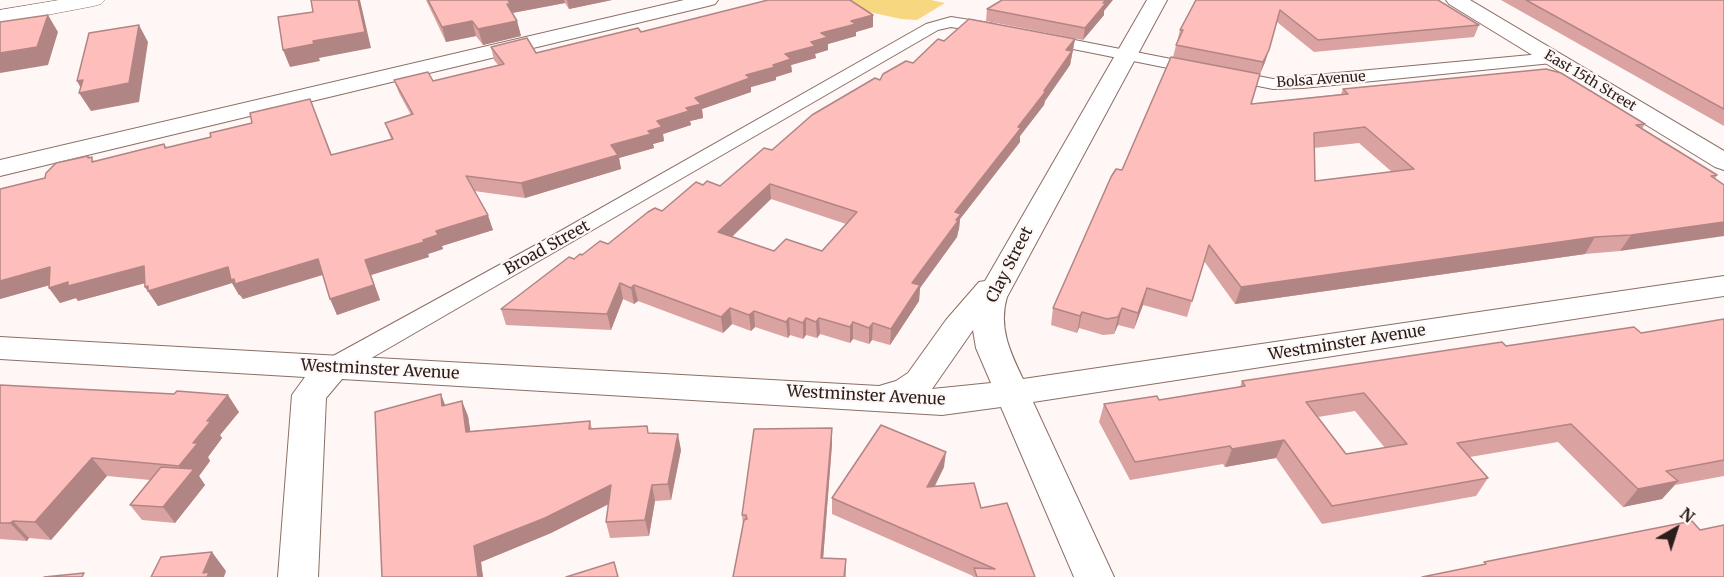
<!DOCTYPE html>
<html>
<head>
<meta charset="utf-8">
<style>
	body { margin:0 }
	#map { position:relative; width:1724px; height:577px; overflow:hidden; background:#fef7f5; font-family:Merriweather,serif }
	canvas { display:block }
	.north { position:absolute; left:1646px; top:499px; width:60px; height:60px; -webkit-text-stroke:4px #fef7f5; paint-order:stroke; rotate:39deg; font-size:16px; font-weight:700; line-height:24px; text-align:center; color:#291e19 }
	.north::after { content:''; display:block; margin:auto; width:21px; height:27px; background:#291e19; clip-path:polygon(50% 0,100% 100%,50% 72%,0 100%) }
</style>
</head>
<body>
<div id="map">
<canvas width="1724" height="577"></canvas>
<div class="north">N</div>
</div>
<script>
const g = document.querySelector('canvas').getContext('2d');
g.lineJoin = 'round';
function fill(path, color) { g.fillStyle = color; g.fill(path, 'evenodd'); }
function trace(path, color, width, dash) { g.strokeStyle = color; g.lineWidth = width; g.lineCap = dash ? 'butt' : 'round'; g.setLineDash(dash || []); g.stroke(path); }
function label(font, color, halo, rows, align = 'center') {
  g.font = font + ' Merriweather,serif'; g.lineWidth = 4.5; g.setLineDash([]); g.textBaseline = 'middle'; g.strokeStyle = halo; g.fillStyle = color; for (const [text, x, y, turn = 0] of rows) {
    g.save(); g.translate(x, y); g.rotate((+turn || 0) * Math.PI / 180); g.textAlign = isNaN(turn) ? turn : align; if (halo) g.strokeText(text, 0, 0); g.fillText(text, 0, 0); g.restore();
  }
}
const green = new Path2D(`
	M815,0h116l14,3 -28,17 -16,-1z`);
const minor = new Path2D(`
	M951,17l44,7 8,5 -8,5 -44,-7 -13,3 -596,345 -9,2 -9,-2 -4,-7 4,-7 210,-115 392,-222z
	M1044,34l229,45 279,-26 6,1 3,4 -3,4 -6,1 -249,25 -30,1 -235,-47 -2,-3z`);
const tertiary = new Path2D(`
	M684,0h34l-3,4 -7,2 -708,170v-16z
	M1147,0h20l-160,297c-9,30 3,55 16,82l701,-103v20l-691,106 81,175h-40l-73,-170 -59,8 -600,-36 -16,19 -8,179h-40l14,-182 13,-18 -305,-18v-22l879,49 17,-5 12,-8 38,-53 33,-38 6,-1zM973,330l3,18 15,35 -59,6z
	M1446,0h24l254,151v19l-9,-3 -266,-163z`);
const trunk = new Path2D(`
	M59,0h46l-4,4 -7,2 -94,18v-14z`);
const wall = new Path2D(`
	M426,0h186l-43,9 -4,-6 -53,10 5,8 4,15 -38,9 -7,-9 -30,6z
	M1196,0l283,25 -5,12 -160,15 -37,-30 -12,40 -5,12 -9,30 90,-10 2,-5 302,35 -3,5 75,46 -2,4 -95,72 -35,3 -350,50 -31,-43 -17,56 -44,-12 -9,24 -16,-4 -4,9 -11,1 -24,-7 -2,5 -26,-8 2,-17 69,-138 51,-113 7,-27zM1359,143l33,29 -77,9 -1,-33z
	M1501,0h223v126z
	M987,9l117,2v4l-21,25 -97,-19z
	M873,27l-17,5v4l-28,8v6l-13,4 1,4 -25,7 1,7 -16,5v3l-25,7v5l-49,17 1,9 -13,3 1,4 -28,9 1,7 -11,3 1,4 -35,10 2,11 -96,29 -51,-7 19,39 -51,16 1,3 -15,5 1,3 -58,18 9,25 -43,15 -14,-40 -80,24 -3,-4h-1l-7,-12 -74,23 -13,-19v-4l-67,18 -2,-3 -16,5 -11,-15v-3l-49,14 45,-121 43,-22 6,5 70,-17 3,4 44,-11 41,-14 58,-24 22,56 59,-16 -6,-16 26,-8 -12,-22 -5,-13 39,1 65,-16 -4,-5 -3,-13 45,6 105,-21z
	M1075,39l-5,26 -25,36 -1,4 -24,31v6l-60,77 -1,10 -1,3 -1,5 -37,51 -1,13 -29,44 -18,-5 -3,4 -16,-5 -3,4 -30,-9 -3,4 -11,-3 -3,4 -13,-4 -2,3 -33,-11 -4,4 -19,-7 -9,9 -85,-32 -4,3 -11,-5 -12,31 -105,-5 -5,-16 73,-50 34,-15 95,-59 17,1 52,-36 108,-70 33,-17 31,-22zM771,199l75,25 -24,27h-48l-42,-14z
	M1724,319v157l-49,9 -13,14 -39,8 -65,-65 -88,15 18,21 -12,18 -154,28 -46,-66 -51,9 -2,-3 -93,16 -31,-58 5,-18 55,-4 81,-13 2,-6 264,-35 135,-13zM1355,411l30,37 -39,6 -28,-37z
	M0,385l76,5 163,22 -19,23 2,3 -14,19 2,4 -11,15 6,9 -30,38 -33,-3 -12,-15 20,-25 -43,-4 -56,64 -22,-2 -2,3 -27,-2z
	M445,405l23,11 2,15 120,-10 2,8 56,4 33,17 -10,50 -16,1 -6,35 -39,2 -4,-16 2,-18 -57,29 -70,29 2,15h-101z
	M832,444l-9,114 23,1v18h-113l10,-52 -1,-10z
	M944,467l-9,19 46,22 54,69h-62v-1l-141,-62v-16z`);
const shadedWall = new Path2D(`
	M358,0h2l11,48 -52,10 1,3 -30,6 -7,-17 30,-9z
	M507,0h57l1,3 -53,10 -5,-9z
	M567,0h45l-43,9z
	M1106,0h7l-9,11v4l-21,25 2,-12z
	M48,15l10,17 -10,33 -48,8v-20z
	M873,15v12l-17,5v4l-28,8v6l-13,4 1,4 -25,7 1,7 -16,5v3l-25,7v5l-49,17 1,9 -13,3 1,4 -28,9 1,7 -11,3 1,4 -35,10 2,11 -96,29 -4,-15 127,-52 9,-10 29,-13 9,-10 51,-23 27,-10 12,-11 26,-12 10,-9 30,-12z
	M472,21l4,15 -30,6 -4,-15z
	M517,21l4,15 -38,9 -5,-16z
	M139,25l9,17 -9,60 -48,9 -12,-18 4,-1 -6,-11z
	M1075,39l-5,26 -25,36 -1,4 -24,31v6l-60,77 -1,10 -1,3 -1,5 -37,51 -1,13 -29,44 1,-16 21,-46 43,-71 89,-121 22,-41z
	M1269,50l-4,12 -5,12 3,-12z
	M770,184l1,15 -51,49 -2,-16z
	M488,215l5,15 -51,16 1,3 -15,5 1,3 -58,18 9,25 -43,15 -7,-16 35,-39 58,-20 13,-9z
	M1724,222v14l-104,15 11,-16z
	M1595,237l-10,17 -350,50 6,-17z
	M318,259l7,15 -82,25 -3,-4h-1l-7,-12 -74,23 -13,-19 83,-20z
	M144,266l9,15 -75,20 -2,-3 -16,5 -11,-15 19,-6z
	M50,267l11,15 -61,17v-18z
	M620,283l3,16 -12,31 -4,-16z
	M634,285l4,16 -4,3 -3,-16z
	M1147,288l-4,17 -9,24 4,-16z
	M730,308l2,16 -9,9 -2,-16z
	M1122,308l-4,17 -4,9 4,-17z
	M754,311l1,16 -4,4 -2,-16z
	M1082,312l-3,16 -2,5 3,-17z
	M789,318l1,17 -2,3 -2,-16z
	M806,318v17l-3,4v-16z
	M819,318l1,16 -3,4 -1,-16z
	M853,322v17l-3,4v-16z
	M873,323l-1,17 -3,4v-16z
	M441,394l6,16 -5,-4z
	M228,395l11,17 -19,23 2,3 -14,19 2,4 -11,15 6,9 -30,38 -12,-16 24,-30 -8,-11 28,-45z
	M462,401l6,15 5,32 -7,-16z
	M832,428v16l-10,129 -1,-15z
	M678,434l3,16 -10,50 -3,-16z
	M1284,440l-8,18 -51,9 7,-18z
	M946,452l-2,15 -18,36 1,-16z
	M92,458l15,18 -56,64 -16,-18z
	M1678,481l-16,18 -39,8 15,-18z
	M611,485l4,16 -64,32 -70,29 2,15h-5l-4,-31z
	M652,485l3,16 -6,35 -4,-16z
	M13,521l16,17 -2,3 -17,-18z
	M212,552l14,19 -2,6h-18l-3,-4z`);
const building = new Path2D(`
	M311,0h47l7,32 -52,9 1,3 -31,6 -5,-33 35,-5z
	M428,0h80l2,4h-3l10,17 -39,8 -6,-8 -30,6z
	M768,0h82l23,15 -22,6 5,3 -35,9 7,4 -17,5 4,4 -30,8 6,5 -18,6 2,2 -29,8 4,3 -55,20 6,6 -15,4 3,3 -32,10 5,6 -14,4 3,3 -40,11 7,10 -97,28 -55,-7 22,39 -52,16 2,4 -15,5 1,2 -59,18 9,25 -44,14 -12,-40 -83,25 -1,-5 -3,1 -3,-13 -80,24v-5l-3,1 -1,-21 -76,20v-4l-19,6 1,-21 -50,14v-92l45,-11 1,-5 10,-10 32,-7v2l4,-1v5l72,-18 1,4 46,-11 -1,-4 42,-10 -2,-10 60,-14 21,56 62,-16 -8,-16 28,-9 -19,-34 34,-8 5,9 71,-17 -13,-17 36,-9 9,15 102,-25 3,4z
	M1002,0h104l-3,3h3l-21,25 -98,-19z
	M1196,0h242l41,25 -161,15 -38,-30 -11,40 -6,12 -87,-17 7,-15h-3z
	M1526,0h198v109z
	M48,15l-11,32 -37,6v-31z
	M969,19l106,20 -9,11 6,1 -28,40h2l-28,36 3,1 -66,84 6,2 -5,6 2,1 -46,62 8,2 -29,44 -18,-6 -4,5 -16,-6 -3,5 -31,-9 -3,4 -10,-4 -3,5 -14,-5 -3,4 -32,-11 -5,4 -19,-7 -9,9 -87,-32 -3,3 -11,-5 -13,31 -106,-5 68,-52 5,2 6,-5 2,1 18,-14 8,3 40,-32 7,-4 7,3 34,-29 7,3 4,-4 13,5 44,-38 8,2 40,-35 63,-37 5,2 3,-6 23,-13 7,2 25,-24 6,2zM770,184l87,28 -35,39 -36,-12 -12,12 -56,-19z
	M139,25l-10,58 -50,10 4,-13 -6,1 12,-48z
	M1171,57l89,17 -9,30 97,-10 -5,-5 203,-20 15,4 84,51 -9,1 81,50 -6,1 13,9v37l-93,13 -36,2 -354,50 -32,-42 -17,56 -45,-13 -9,25 -16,-5 -4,9 -11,2 -25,-7 -2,4 -27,-8 58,-131 5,-8 6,1zM1365,127l49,42 -99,12 -1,-48z
	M1724,319v141l-58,11 12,10 -40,8 -67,-65 -114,19 31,35 -156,28 -48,-66 -52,9 -2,-3 -95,16 -31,-58 53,-8 2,4 86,-14 -3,-5 260,-39 4,4 128,-19 7,6zM1364,393l43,51 -61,10 -40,-52z
	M0,385l174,9 3,-3 51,4 -21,26h4l-18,22h5l-19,23 -87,-8 -57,64 -22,-1 -3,2h-10z
	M441,394l1,12 20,-5 4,31 124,-11 -1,8 58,-3 1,7 30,1 -10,50 -16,1 -7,35 -39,2 5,-37 -66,33 -71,28 4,31h-96l-7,-165z
	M881,425l65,27 -19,35 47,-4 7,25 26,-5 28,74h-58l-3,-9 21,1 -163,-71z
	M832,428l-11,130 25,1 -2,18h-111l11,-57 3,-1 -1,-4h-4l12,-86z
	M161,467l33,2 -31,38 -33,-2z
	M1692,521l8,9 24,-5v52h-302l64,-13 -2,-2z
	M212,552l-9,21 6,-1 -2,5h-56l10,-20z
	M614,562l4,15h-52z
	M84,573l-2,4h-38z`);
const farStreetnames = [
	["Bolsa Avenue",1321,80,-4],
	["East 15th Street",1590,81,31]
];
const streetNames = [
	["Broad Street",547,248,-29],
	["Clay Street",1010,265,-63],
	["Westminster Avenue",1347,343,-9],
	["Westminster Avenue",380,370,3],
	["Westminster Avenue",866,396,3]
];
fill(green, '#f7d77f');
trace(minor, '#8a6f64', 2);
trace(tertiary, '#8a6f64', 2);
trace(trunk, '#8a6f64', 1);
fill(minor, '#fff');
fill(tertiary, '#fff');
fill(trunk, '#fff');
fill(wall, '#daa3a2');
fill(shadedWall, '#b18584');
fill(building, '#fdbebc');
trace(building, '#b18584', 1.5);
label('14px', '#291e19', '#fef7f5', farStreetnames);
label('16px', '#291e19', '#fef7f5', streetNames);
</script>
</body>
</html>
